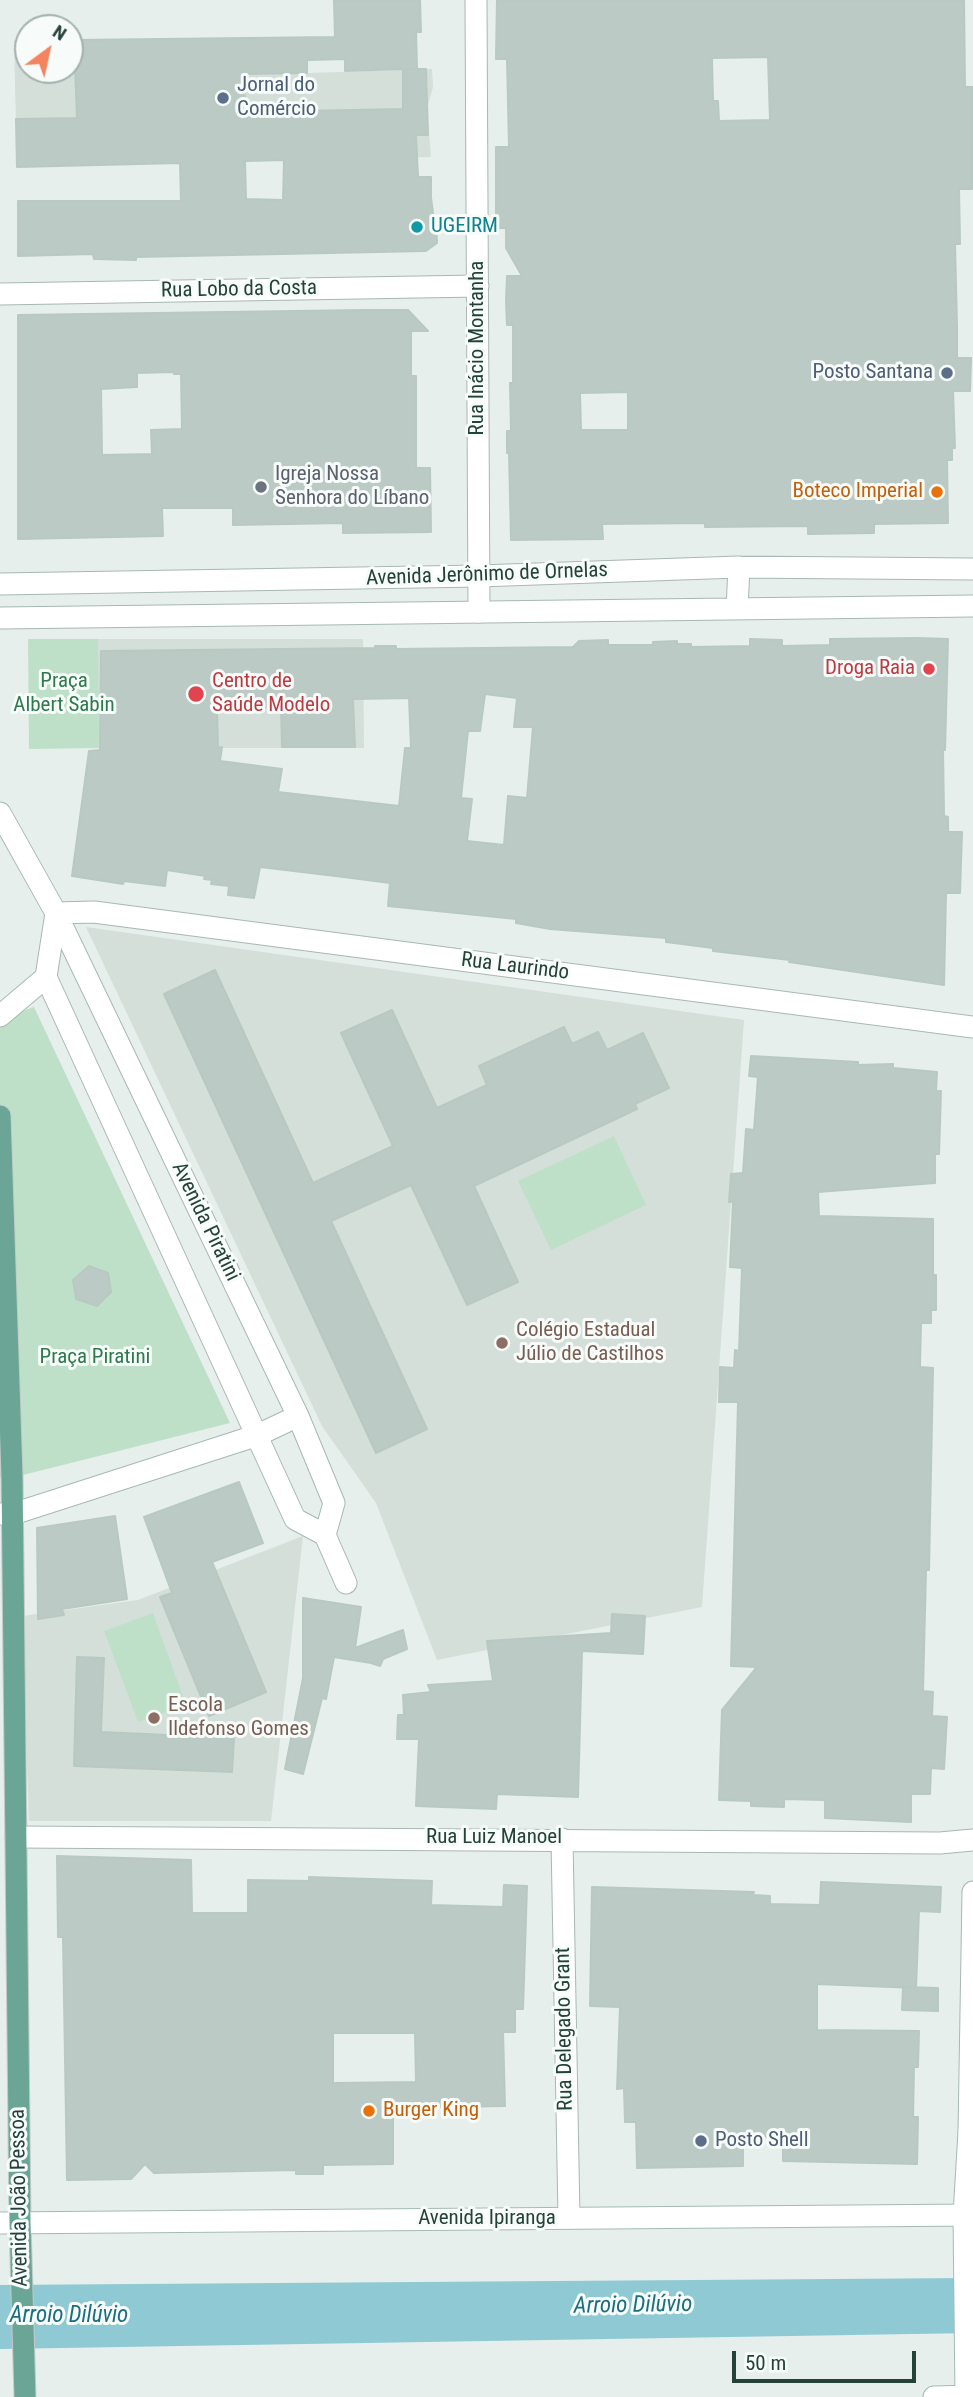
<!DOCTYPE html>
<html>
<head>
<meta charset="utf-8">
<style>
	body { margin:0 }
	#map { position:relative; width:973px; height:2397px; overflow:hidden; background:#e6efeb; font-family:"Roboto Condensed",sans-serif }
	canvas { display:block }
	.north { position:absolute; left:14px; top:14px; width:70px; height:70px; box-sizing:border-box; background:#f7fbf9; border:2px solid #a3b1ad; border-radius:50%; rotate:33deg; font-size:19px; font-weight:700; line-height:28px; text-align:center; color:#24423a }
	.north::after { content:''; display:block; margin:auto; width:24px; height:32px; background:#f4845f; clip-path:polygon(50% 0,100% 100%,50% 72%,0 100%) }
	.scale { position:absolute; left:732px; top:2351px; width:184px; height:32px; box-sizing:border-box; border:4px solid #24423a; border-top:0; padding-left:9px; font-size:21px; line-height:24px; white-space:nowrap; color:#24423a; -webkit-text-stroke:5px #f7fbf9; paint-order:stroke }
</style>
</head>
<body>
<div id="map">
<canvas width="973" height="2397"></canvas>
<div class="north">N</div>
<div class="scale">50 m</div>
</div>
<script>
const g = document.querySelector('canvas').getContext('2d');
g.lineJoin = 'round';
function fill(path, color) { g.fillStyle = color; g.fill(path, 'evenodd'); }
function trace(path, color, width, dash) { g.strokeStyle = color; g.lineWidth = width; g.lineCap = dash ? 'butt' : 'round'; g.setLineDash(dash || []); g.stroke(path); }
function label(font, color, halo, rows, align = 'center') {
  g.font = font + ' "Roboto Condensed",sans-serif'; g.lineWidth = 6; g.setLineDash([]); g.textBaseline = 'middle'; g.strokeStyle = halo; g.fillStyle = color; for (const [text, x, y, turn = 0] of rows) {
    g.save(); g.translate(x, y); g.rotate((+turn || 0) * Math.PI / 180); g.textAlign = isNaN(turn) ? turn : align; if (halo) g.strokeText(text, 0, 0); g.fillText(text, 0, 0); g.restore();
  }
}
const built = new Path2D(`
	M306,37l2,36 124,-4 1,18 -6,21 4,49 -414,10 -3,-127h14v30h42v-30z
	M29,639h334l1,109h-335z
	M86,927l658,93 -42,587 -265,53 -61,-157 -54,-77z
	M303,1536l-32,285h-242l-7,-205 116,-16z`);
const green = new Path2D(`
	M28,639h70l1,109 -70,1z
	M34,1007l196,416 -215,54 -15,1v-459z
	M614,1136l32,69 -95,45 -33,-69z
	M153,1613l33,92 -48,17 -34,-91z`);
const water = new Path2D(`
	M973,2278v55l-973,16v-64z`);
const building = new Path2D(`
	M334,0h86l1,32h-5l1,37h-14h23l2,66h-12l2,42h13v21l3,22 2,-1 1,24 -11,8 -290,6v3l-42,-1 -1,-5 -75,2v-55h163l-1,-38 -163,4 -1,-48 61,-1 -3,-78 261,-3zM345,59v12l58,-2v40l-158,3 -1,-38 63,-1v-13zM284,160l-1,40 -37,-1 -1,-38z
	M497,0h467l1,87h8l-1,102h-13l1,55h-5l2,82v32h14l-1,33h-17l2,57h-3v12h-5l1,63 -74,1v9l-66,1v-8l-103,1v-4l-103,1 1,15 -92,1 -2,-87h-2v-22h4l-1,-48h3v-58h-6l-1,-24 1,-25h15l-16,-28v-20h-10v-81h13l-2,-88h-11zM768,57l2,63 -51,1 -1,-20h-5l-1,-43zM628,392v38h-47l-1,-37z
	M364,310h44l20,21h-17v45h5v92h14l1,64 -88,1v-10l-110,2v-17h-71l1,28 -145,3v-224zM174,372v2h7l1,55 -31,1 1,24 -50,1 -1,-66 36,-2v-14z
	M916,638l32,1 -3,111h-2l1,66 4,1v15h14l-2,61h-14l-2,92 -155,-23 1,-2 -77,-9v-3l-47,-6v-4l-116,-9 -34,-6v-4l-128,-13 2,-23 -46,-6 -84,-10 -6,31 -26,-3 1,-9 -18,-2 1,-4 -8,-1 1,-3 -38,-6 -2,16 -41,-5 -1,3 -51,-8 17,-125 11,-1 1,-99 274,-3v-2h21v3l177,-2 6,-6 29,-1v5h45v-3l24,-1v3h14v3l59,-1v-7l32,1v6l48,-1v-6zM485,694l32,4 -3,29h19l-6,71 -19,-2 -4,49 -37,-4 5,-42 -11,-1 7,-67h12zM409,698l2,50h-6l-6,58 -121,-14 4,-23 -62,-8 2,-14 -4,1 -1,-38 64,-3 1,40h73l-2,-48z
	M215,970l98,213 80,-37 -52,-113 51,-23 45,98 50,-23 -8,-19 85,-39 8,17 26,-12 9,18 36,-17 26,55 -34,16 2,5 -163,77 44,96 -51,23 -56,-120 -80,36 96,208 -51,24 -212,-459z
	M751,1056l107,6v3l35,-1v4l44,4 -1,19h5l-2,63h-4v29l-117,9 1,24 114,3v56h3v35h-5v13h-10l-1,44 13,1 -4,202h-3l-3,121 10,1 -1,24 15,1 -3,52 -13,-1 -1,26h-19v28l-86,-4v-18l-41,-1v8l-33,-1v-5l-32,-1 3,-90 35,-43 -26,-1 7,-264h-19l1,-35 14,1 1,-18 4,1 3,-83 -12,-1 3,-65h-4l2,-28 12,-1 3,-44 8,1 4,-53 -9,-1z
	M89,1266l19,7 3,19 -14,14 -21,-7 -3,-19z
	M239,1482l24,61 -51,19 54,130 -57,24 -49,-119 12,-4 -28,-76z
	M115,1516l12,83 -65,10 2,6 -26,4 -1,-91z
	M303,1598l58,9 -6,41 48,-18 4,19 -24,10 -3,7 -9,-3 -37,-6 -8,42 -4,-1 -19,76 -18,-5 18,-91z
	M612,1614l33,2 -2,38 -61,-3 -4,146 -81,-3 -1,15 -80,-3 3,-67h-22l1,-24h6l-1,-20 28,-3 -3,-7 65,-4 -6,-40 124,-8z
	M77,1657l27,1 -3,74 133,6 -2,34 -158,-6z
	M57,1856l134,4 1,53h56v-33l61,1v-4l123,4 -1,24 72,2 1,-22 23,1 -4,123h-8v23h-12l2,74 -112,2v56l-70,1v9h-27v-4l-142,3 -9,-9 -14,15 -64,1 -4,-243h-5zM333,2033h82l1,49 -83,1z
	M821,1882l120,5 -1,25 -21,-1 -3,77 -99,-4v46l102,1 -1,36h-4l-1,50h5l-1,47 -134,-3v-24l-40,-1v30l-106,2 -1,-46h-11l-1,-34 -7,1 3,-82 -30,-1 2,-119 162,5 -1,3 17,1v8l50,1z
	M903,1987l35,1v23l-36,-1z`);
const minor = new Path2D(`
	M476,0l3,612
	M0,294l478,-8
	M0,813l56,100 -10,64 -46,39
	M46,977l249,542 30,16
	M0,1514h13l245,-79 40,-19
	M346,1583l-21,-48 9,-32 -36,-87 -242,-503 38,-1 879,115
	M16,1837l924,6 33,-3
	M562,1839l7,379`);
const tertiary = new Path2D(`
	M0,584l478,-8 261,-9 234,2
	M737,609l2,-42
	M0,618l973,-12
	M964,2215l5,-83 4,-240`);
const secondary = new Path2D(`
	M969,2132l4,2
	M964,2215l2,182
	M0,2223l973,-8
	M934,2397l39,-1`);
const primary = new Path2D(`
	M0,1116l12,360 8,747 5,174`);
const markers = [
	[223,98,7,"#5c6f8a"],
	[417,227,7,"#0f9aa8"],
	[947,373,7,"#5c6f8a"],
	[261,487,7,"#6b7280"],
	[937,492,7,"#e8710a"],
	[929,669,7,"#e0444e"],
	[196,694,9,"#e0444e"],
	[502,1343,7,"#8d6e63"],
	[154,1718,7,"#8d6e63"],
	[369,2111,7,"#e8710a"],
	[701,2141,7,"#5c6f8a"]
];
const serviceNames = [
	["Jornal do",237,86],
	["Comércio",237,110],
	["Posto Santana",933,373,"right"],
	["Posto Shell",715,2141]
];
const cultureNames = [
	["UGEIRM",431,227]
];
const streetNames = [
	["Rua Lobo da Costa",239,290,-1],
	["Rua Inácio Montanha",478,348,-90],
	["Avenida Jerônimo de Ornelas",487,575,-2],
	["Rua Laurindo",515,967,7],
	["Avenida Piratini",205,1222,64],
	["Rua Luiz Manoel",494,1838],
	["Rua Delegado Grant",565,2029,-91],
	["Avenida João Pessoa",20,2198,-91],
	["Avenida Ipiranga",487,2219]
];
const worshipNames = [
	["Igreja Nossa",275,475],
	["Senhora do Líbano",275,499]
];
const foodNames = [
	["Boteco Imperial",923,492],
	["Burger King",383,2111,"left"]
];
const healthNames = [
	["Droga Raia",915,669],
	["Centro de",212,682,"left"],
	["Saúde Modelo",212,706,"left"]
];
const parkNames = [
	["Praça",64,682],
	["Albert Sabin",64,706],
	["Praça Piratini",95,1358]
];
const educationNames = [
	["Colégio Estadual",516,1331],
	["Júlio de Castilhos",516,1355],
	["Escola",168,1706],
	["Ildefonso Gomes",168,1730]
];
const waterNames = [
	["Arroio Dilúvio",633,2306,-1],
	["Arroio Dilúvio",69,2316]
];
fill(built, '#d4dfda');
fill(green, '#bfe0c8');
fill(water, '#8ec9d4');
fill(building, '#bbcac4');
trace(building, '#b8c9c2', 2);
trace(minor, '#a8b8b2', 23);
trace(tertiary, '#a8b8b2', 23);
trace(secondary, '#a4bbb3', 23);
trace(primary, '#c2cac8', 23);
trace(minor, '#fff', 21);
trace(tertiary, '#fff', 21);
trace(secondary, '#fff', 21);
trace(primary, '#6aa596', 21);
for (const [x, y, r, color] of markers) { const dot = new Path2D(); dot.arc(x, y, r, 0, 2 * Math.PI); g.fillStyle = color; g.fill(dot); trace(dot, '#f7fbf9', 2.5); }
label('21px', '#4e5e75', '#f7fbf9', serviceNames, 'left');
label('21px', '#0d838f', '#f7fbf9', cultureNames, 'left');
label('21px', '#24423a', '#f7fbf9', streetNames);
label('21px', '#5b616d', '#f7fbf9', worshipNames, 'left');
label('21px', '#c56008', '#f7fbf9', foodNames, 'right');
label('21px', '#be3a42', '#f7fbf9', healthNames, 'right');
label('21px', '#2d7a4b', '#f7fbf9', parkNames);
label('21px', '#785e54', '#f7fbf9', educationNames, 'left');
label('italic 23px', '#1c6f80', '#f7fbf9', waterNames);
</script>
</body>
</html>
